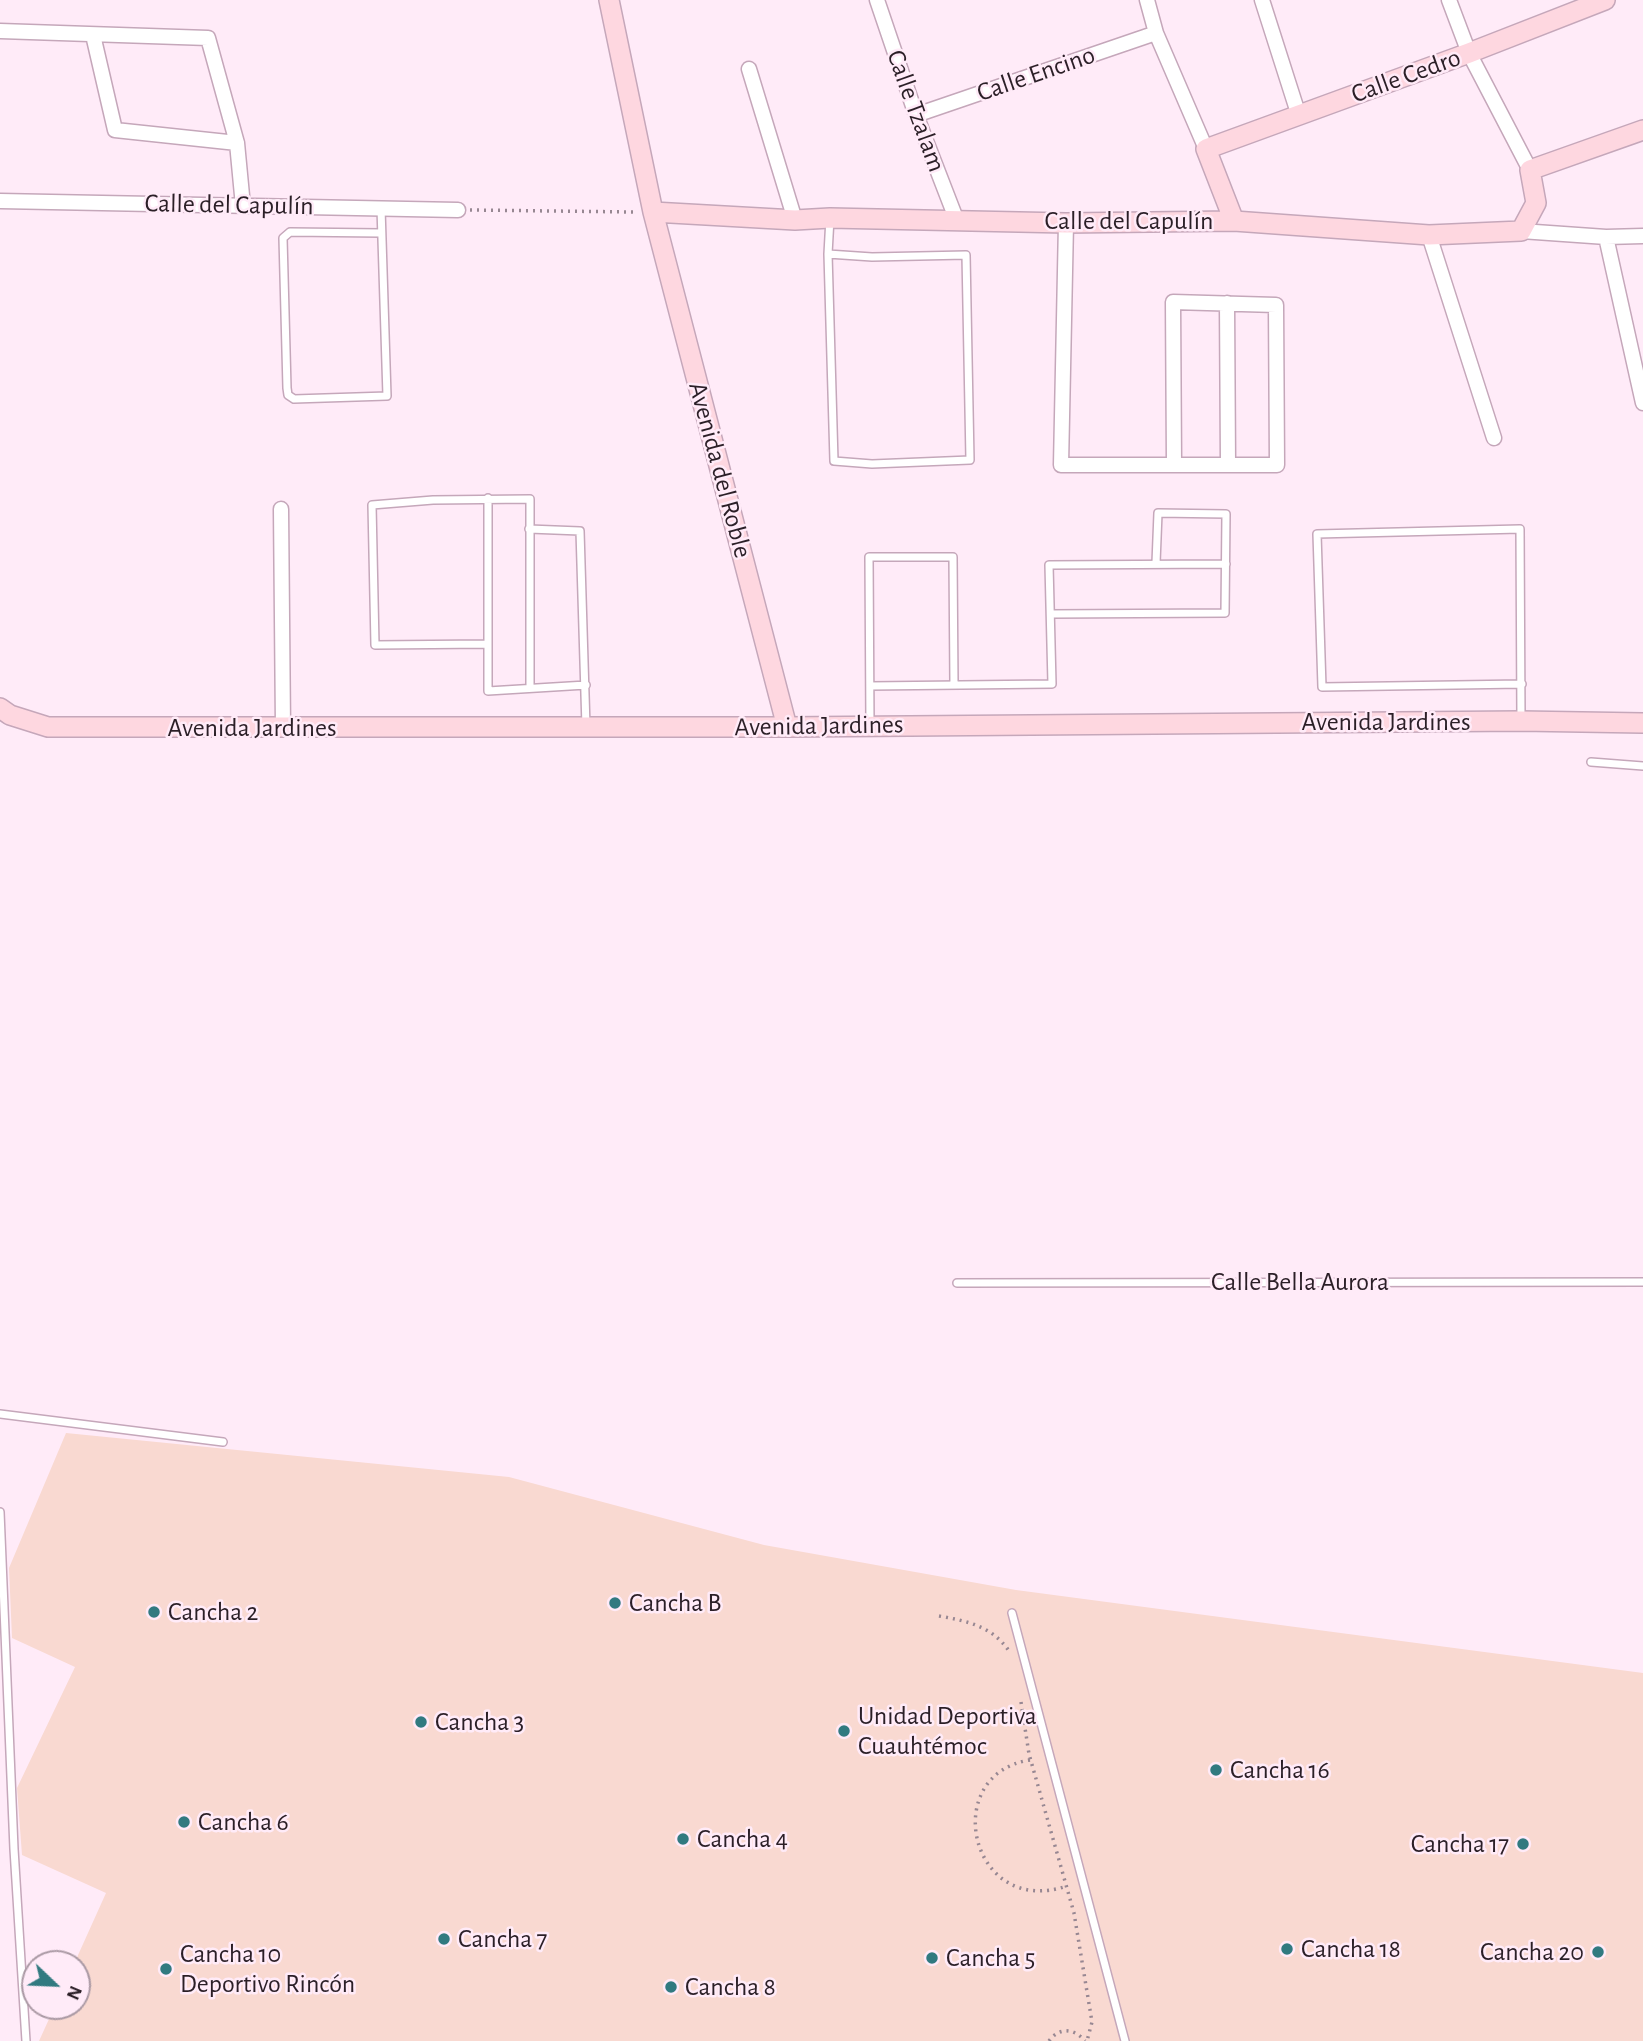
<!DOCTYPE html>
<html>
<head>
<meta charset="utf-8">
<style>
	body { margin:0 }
	#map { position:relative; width:1643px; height:2041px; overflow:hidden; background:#ffebf8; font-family:"Alegreya Sans",sans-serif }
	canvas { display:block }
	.north { position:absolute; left:21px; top:1950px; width:70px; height:70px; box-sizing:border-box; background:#ffebf8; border:2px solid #aa99a4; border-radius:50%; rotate:113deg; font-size:19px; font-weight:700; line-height:28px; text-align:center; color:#2b1f27 }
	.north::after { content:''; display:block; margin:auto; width:24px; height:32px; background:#317a80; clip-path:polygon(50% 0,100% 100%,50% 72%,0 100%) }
</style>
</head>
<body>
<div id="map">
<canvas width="1643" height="2041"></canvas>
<div class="north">N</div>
</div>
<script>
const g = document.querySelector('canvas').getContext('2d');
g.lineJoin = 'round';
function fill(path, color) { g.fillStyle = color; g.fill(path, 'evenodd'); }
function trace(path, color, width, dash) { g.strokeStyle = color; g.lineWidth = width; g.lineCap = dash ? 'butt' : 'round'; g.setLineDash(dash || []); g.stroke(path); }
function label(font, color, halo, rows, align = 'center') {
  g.font = font + ' "Alegreya Sans",sans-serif'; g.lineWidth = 5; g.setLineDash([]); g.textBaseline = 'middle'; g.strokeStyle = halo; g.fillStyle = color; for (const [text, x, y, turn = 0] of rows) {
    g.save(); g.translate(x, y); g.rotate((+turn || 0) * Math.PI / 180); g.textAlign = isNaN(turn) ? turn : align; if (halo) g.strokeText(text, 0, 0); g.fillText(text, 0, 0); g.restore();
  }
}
const green = new Path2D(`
	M66,1433l443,44 255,68 252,45 627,83v368h-1604l16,-35h22v-42h-3l32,-71 -84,-38 -5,-67 58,-121 -63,-29 -3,-70z`);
const path = new Path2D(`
	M470,210l164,2
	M939,1616c28,5 53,10 70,35
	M1021,1702l8,52 45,159 18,109 -5,19
	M1030,1760c-92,14 -60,159 37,126
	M1049,2041c10,-14 25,-13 36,0`);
const lane = new Path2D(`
	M381,208l6,188 -93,3 -6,-4 -1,-7 -4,-150 7,-6 91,1
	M828,254l44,3 94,-2 4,205 -98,4 -38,-3 -6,-207 2,-36
	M488,498v193l98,-6
	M529,529l51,2 6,196
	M1051,614l174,-1 1,-99 -68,-1 -2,50
	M488,644l-113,1 -3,-140 61,-5 97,-1v189
	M870,686l182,-2 -3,-119 177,-1
	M1521,720l-1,-191 -203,5 5,153 200,-3
	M870,726l-1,-169h84l1,128
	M1591,762l52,4
	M957,1283l686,-1
	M0,1414l223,28
	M0,1512l14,337 12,192
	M1012,1613l113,428`);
const street = new Path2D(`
	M877,0l39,115 41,106
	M1147,0l9,33 50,116
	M1262,0l37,116
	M1449,0l20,53 61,117
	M0,31l208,7 29,105 6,63
	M93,35l22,95 122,13
	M749,69l46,151
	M916,115l240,-82
	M0,201l458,9
	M1066,223l-5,242h216l-1,-160 -103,-3 1,162
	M1521,231l85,6 37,-1
	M1429,235l65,203
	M1606,237l37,166
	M1227,303l1,161
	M281,509l2,219`);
const secondary = new Path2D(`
	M609,0l44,212 134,515
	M653,212l142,8 35,-2 236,5 168,-2 195,14 92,-4 15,-28 -6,-33 113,-40
	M1234,221l-28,-72 263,-96 136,-53
	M0,708l10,7 38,12h739l734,-6 122,2`);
const markers = [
	[615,1603,7,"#317a80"],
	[154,1612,7,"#317a80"],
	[421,1722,7,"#317a80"],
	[844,1731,7,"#317a80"],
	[1216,1770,7,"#317a80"],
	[184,1822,7,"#317a80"],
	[683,1839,7,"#317a80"],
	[1523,1844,7,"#317a80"],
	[444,1939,7,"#317a80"],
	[1287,1949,7,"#317a80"],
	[1598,1952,7,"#317a80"],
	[932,1958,7,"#317a80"],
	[166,1969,7,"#317a80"],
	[671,1987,7,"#317a80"]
];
const streetNames = [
	["Calle Encino",1036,74,-19],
	["Calle Cedro",1406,76,-20],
	["Calle Tzalam",916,111,70],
	["Calle del Capulín",229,205,1],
	["Calle del Capulín",1129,221],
	["Avenida del Roble",720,470,75],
	["Avenida Jardines",1386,722],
	["Avenida Jardines",819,726,-1],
	["Avenida Jardines",252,728],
	["Calle Bella Aurora",1300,1282]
];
const poiNames = [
	["Cancha B",629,1603],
	["Cancha 2",168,1612],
	["Unidad Deportiva",858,1716],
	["Cuauhtémoc",858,1746],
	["Cancha 3",435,1722],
	["Cancha 16",1230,1770],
	["Cancha 6",198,1822],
	["Cancha 4",697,1839],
	["Cancha 17",1509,1844,"right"],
	["Cancha 7",458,1939],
	["Cancha 18",1301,1949],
	["Cancha 20",1584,1952,"right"],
	["Cancha 10",180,1954],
	["Deportivo Rincón",180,1984],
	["Cancha 5",946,1958],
	["Cancha 8",685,1987]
];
fill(green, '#f9d9d1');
trace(lane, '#c5a7ba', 10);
trace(street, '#c5a7ba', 17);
trace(secondary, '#c5a7ba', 22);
trace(path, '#978792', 3.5, [2, 5]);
trace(lane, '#fff', 7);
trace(street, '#fff', 14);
trace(secondary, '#fed7e0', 19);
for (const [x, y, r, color] of markers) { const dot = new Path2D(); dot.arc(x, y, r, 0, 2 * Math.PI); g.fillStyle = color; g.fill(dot); trace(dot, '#ffebf8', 2.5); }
label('26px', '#2b1f27', '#ffebf8', streetNames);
label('26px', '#2b1f27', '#ffebf8', poiNames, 'left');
</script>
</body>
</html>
